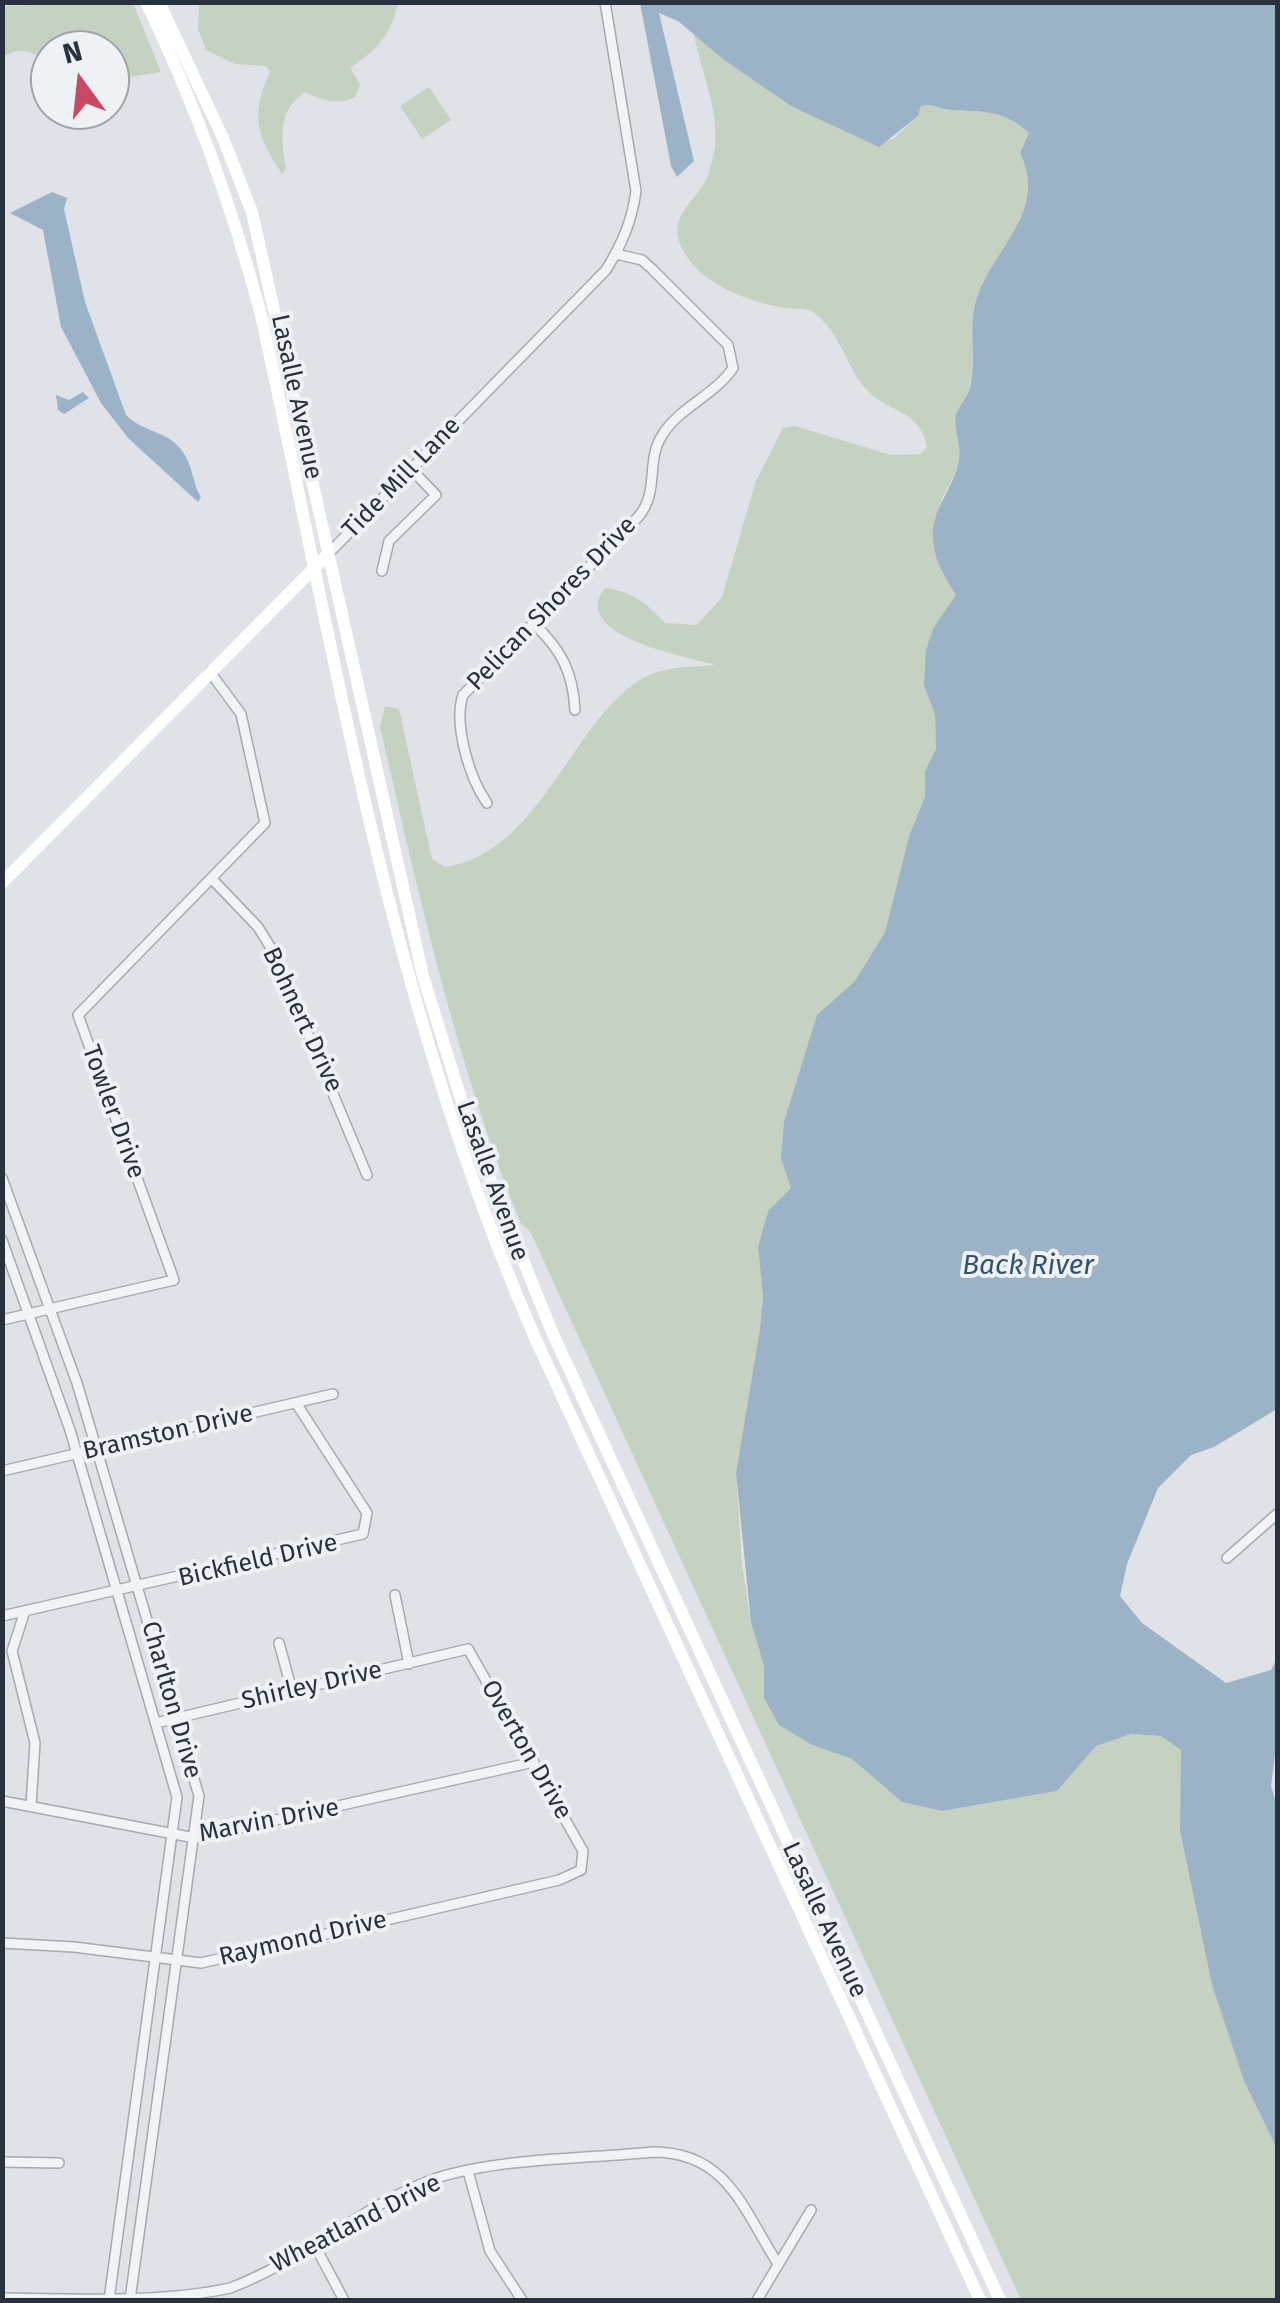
<!DOCTYPE html>
<html>
<head>
<meta charset="utf-8">
<style>
	body { margin:0 }
	#map { position:relative; width:1280px; height:2303px; overflow:hidden; background:#dfe3e8; font-family:"Fira Sans",sans-serif }
	canvas { display:block }
	.frame { position:absolute; inset:0; border:5px solid #29313e; pointer-events:none }
	.north { position:absolute; left:30px; top:30px; width:100px; height:100px; box-sizing:border-box; background:#eef2f5; border:2px solid #9fa5ac; border-radius:50%; rotate:345deg; font-size:28px; font-weight:700; line-height:40px; text-align:center; color:#29313e }
	.north::after { content:''; display:block; margin:auto; width:35px; height:45px; background:#c84961; clip-path:polygon(50% 0,100% 100%,50% 72%,0 100%) }
</style>
</head>
<body>
<div id="map">
<canvas width="1280" height="2303"></canvas>
<div class="frame"></div>
<div class="north">N</div>
</div>
<script>
const g = document.querySelector('canvas').getContext('2d');
g.lineJoin = 'round';
function fill(path, color) { g.fillStyle = color; g.fill(path, 'evenodd'); }
function trace(path, color, width, dash) { g.strokeStyle = color; g.lineWidth = width; g.lineCap = dash ? 'butt' : 'round'; g.setLineDash(dash || []); g.stroke(path); }
function label(font, color, halo, rows, align = 'center') {
  g.font = font + ' "Fira Sans",sans-serif'; g.lineWidth = 8; g.setLineDash([]); g.textBaseline = 'middle'; g.strokeStyle = halo; g.fillStyle = color; for (const [text, x, y, turn = 0] of rows) {
    g.save(); g.translate(x, y); g.rotate((+turn || 0) * Math.PI / 180); g.textAlign = isNaN(turn) ? turn : align; if (halo) g.strokeText(text, 0, 0); g.fillText(text, 0, 0); g.restore();
  }
}
const green = new Path2D(`
	M84,3h49l28,69 -51,8v-30h-60v13c-19,-11 -27,-18 -47,-6l-1,-51z
	M199,3v-1l199,1c-7,32 -21,47 -48,65l10,16 -5,13c-18,9 -33,3 -50,-5 -28,19 -24,46 -19,77l-4,5c-26,-40 -32,-58 -12,-102l-4,-6 -31,-2 -29,-14 -8,-21z
	M694,34l97,72 101,34 26,-24 3,-10c13,-3 19,4 32,4 31,2 52,0 76,23l-9,20c28,58 -23,92 -43,143 -10,29 -1,61 -7,91 -2,10 -10,18 -13,28 -4,14 5,31 3,45 -3,17 -18,32 -21,49 -7,33 0,60 18,86l-23,32 -10,58 11,30 1,34 -11,22v24l-16,41 -24,96 -30,49 -38,34 -36,144 10,29 -23,23 -10,36 5,50 -3,33 -24,143 6,92 9,57 13,44v32l48,47 40,14 50,43 40,9 115,-20 39,-45 35,-12 30,2 21,14 -2,81 32,154 32,96 33,68v151h-256l-491,-1069 -9,-7c-65,-161 -102,-328 -141,-497l5,-21 14,3 33,150 13,8c94,-13 126,-144 195,-187 23,-14 50,-13 75,-15 -24,-8 -148,-28 -110,-77 26,3 43,16 60,35l32,2 25,-28 34,-116 27,-53 12,-2 96,29 29,-1 7,-7c-7,-39 -43,-35 -63,-60 -19,-24 -25,-57 -51,-75 -8,-5 -19,-2 -29,-4 -37,-7 -85,-24 -102,-60 -16,-35 15,-44 26,-73 20,-51 -5,-91 -14,-141z
	M429,87l22,33 -29,19 -22,-33z`);
const water = new Path2D(`
	M640,3h637v1406l-63,38 -23,8 -33,33 -31,76 -7,32 22,27 84,60 45,-13 6,-12v80l-6,48 7,23 -1,340 -33,-68 -32,-96 -32,-154 1,-81 -20,-14 -30,-2 -35,12 -39,45 -115,20 -40,-9 -50,-43 -40,-14 -33,-20 -15,-27v-32l-13,-44 -15,-149 24,-144 3,-32 -5,-50 10,-36 23,-23 -10,-29 3,-37 33,-107 38,-34 30,-49 24,-96 16,-40v-25l11,-22 -1,-34 -11,-30 2,-35 8,-23 22,-32c-11,-18 -21,-33 -23,-55 -3,-29 21,-52 26,-79 3,-14 -6,-32 -3,-46 3,-9 11,-17 14,-27 7,-30 -3,-62 7,-91 19,-52 71,-86 43,-144l9,-20c-24,-23 -45,-21 -76,-23 -13,0 -19,-7 -32,-4l-3,10 -39,31 -88,-41 -68,-47 -45,-38 -19,-8 35,148 -17,16 -6,-11z
	M52,192l15,6 -3,11 21,93 41,113c16,17 38,15 53,32 14,15 13,36 22,50l-3,5 -70,-64 -27,-35 -40,-76 -18,-97 -33,-17z
	M83,392l6,6 -25,16 -6,-4 -2,-15 13,5z`);
const street = new Path2D(`
	M328,554l278,-284c16,-26 26,-49 30,-79l-31,-189
	M382,571l7,-30 47,-46 -25,-26
	M533,623c28,26 40,49 42,87
	M487,803c-17,-24 -34,-78 -24,-108l176,-179c21,-26 6,-56 24,-82 17,-27 52,-39 70,-66l-5,-23 -76,-76 -10,-9 -26,-6
	M213,880l45,47 16,26 93,222
	M2,1178l75,205 122,413 -69,504
	M2,1240l68,190 107,367 -68,503
	M2,1320l172,-40 -96,-265 187,-192 -24,-109 -31,-42
	M2,1471l331,-77
	M1227,1558l51,-45
	M395,1595l14,69
	M25,1611l-13,40 23,92 -4,63
	M2,1616l361,-82 4,-21 -71,-110
	M279,1643l13,48
	M2,1801l193,37 339,-76
	M2,1943l72,4 127,16 358,-83 22,-10 2,-19 -115,-202 -312,74
	M2,2162l57,1
	M468,2171l22,80 32,49
	M314,2244l30,56
	M2,2298c73,1 160,5 228,-10 70,-26 127,-78 196,-106 59,-24 161,-23 227,-30 74,0 90,57 125,112
	M757,2300l54,-90`);
const secondary = new Path2D(`
	M146,2c50,104 85,201 115,313 77,351 129,692 275,1025l444,960
	M159,2l64,136 29,74 171,764 48,155 81,201 448,968
	M2,883l326,-329`);
const streetNames = [
	["Lasalle Avenue",296,397,78],
	["Tide Mill Lane",402,478,-46],
	["Pelican Shores Drive",552,604,-46],
	["Bohnert Drive",302,1020,65],
	["Towler Drive",113,1112,70],
	["Lasalle Avenue",492,1181,70],
	["Bramston Drive",168,1433,-13],
	["Bickfield Drive",258,1561,-13],
	["Shirley Drive",312,1686,-13],
	["Charlton Drive",171,1700,74],
	["Overton Drive",526,1750,60],
	["Marvin Drive",269,1821,-11],
	["Lasalle Avenue",824,1920,65],
	["Raymond Drive",303,1939,-13],
	["Wheatland Drive",356,2224,-27]
];
const waterNames = [
	["Back River",1028,1266]
];
fill(green, '#c5d1c1');
fill(water, '#9cb2c6');
trace(street, '#a5aab2', 12);
trace(street, '#f2f3f6', 9);
trace(secondary, '#fff', 12);
label('25px', '#29313e', '#eef2f5', streetNames);
label('italic 28px', '#355170', '#eef2f5', waterNames);
</script>
</body>
</html>
